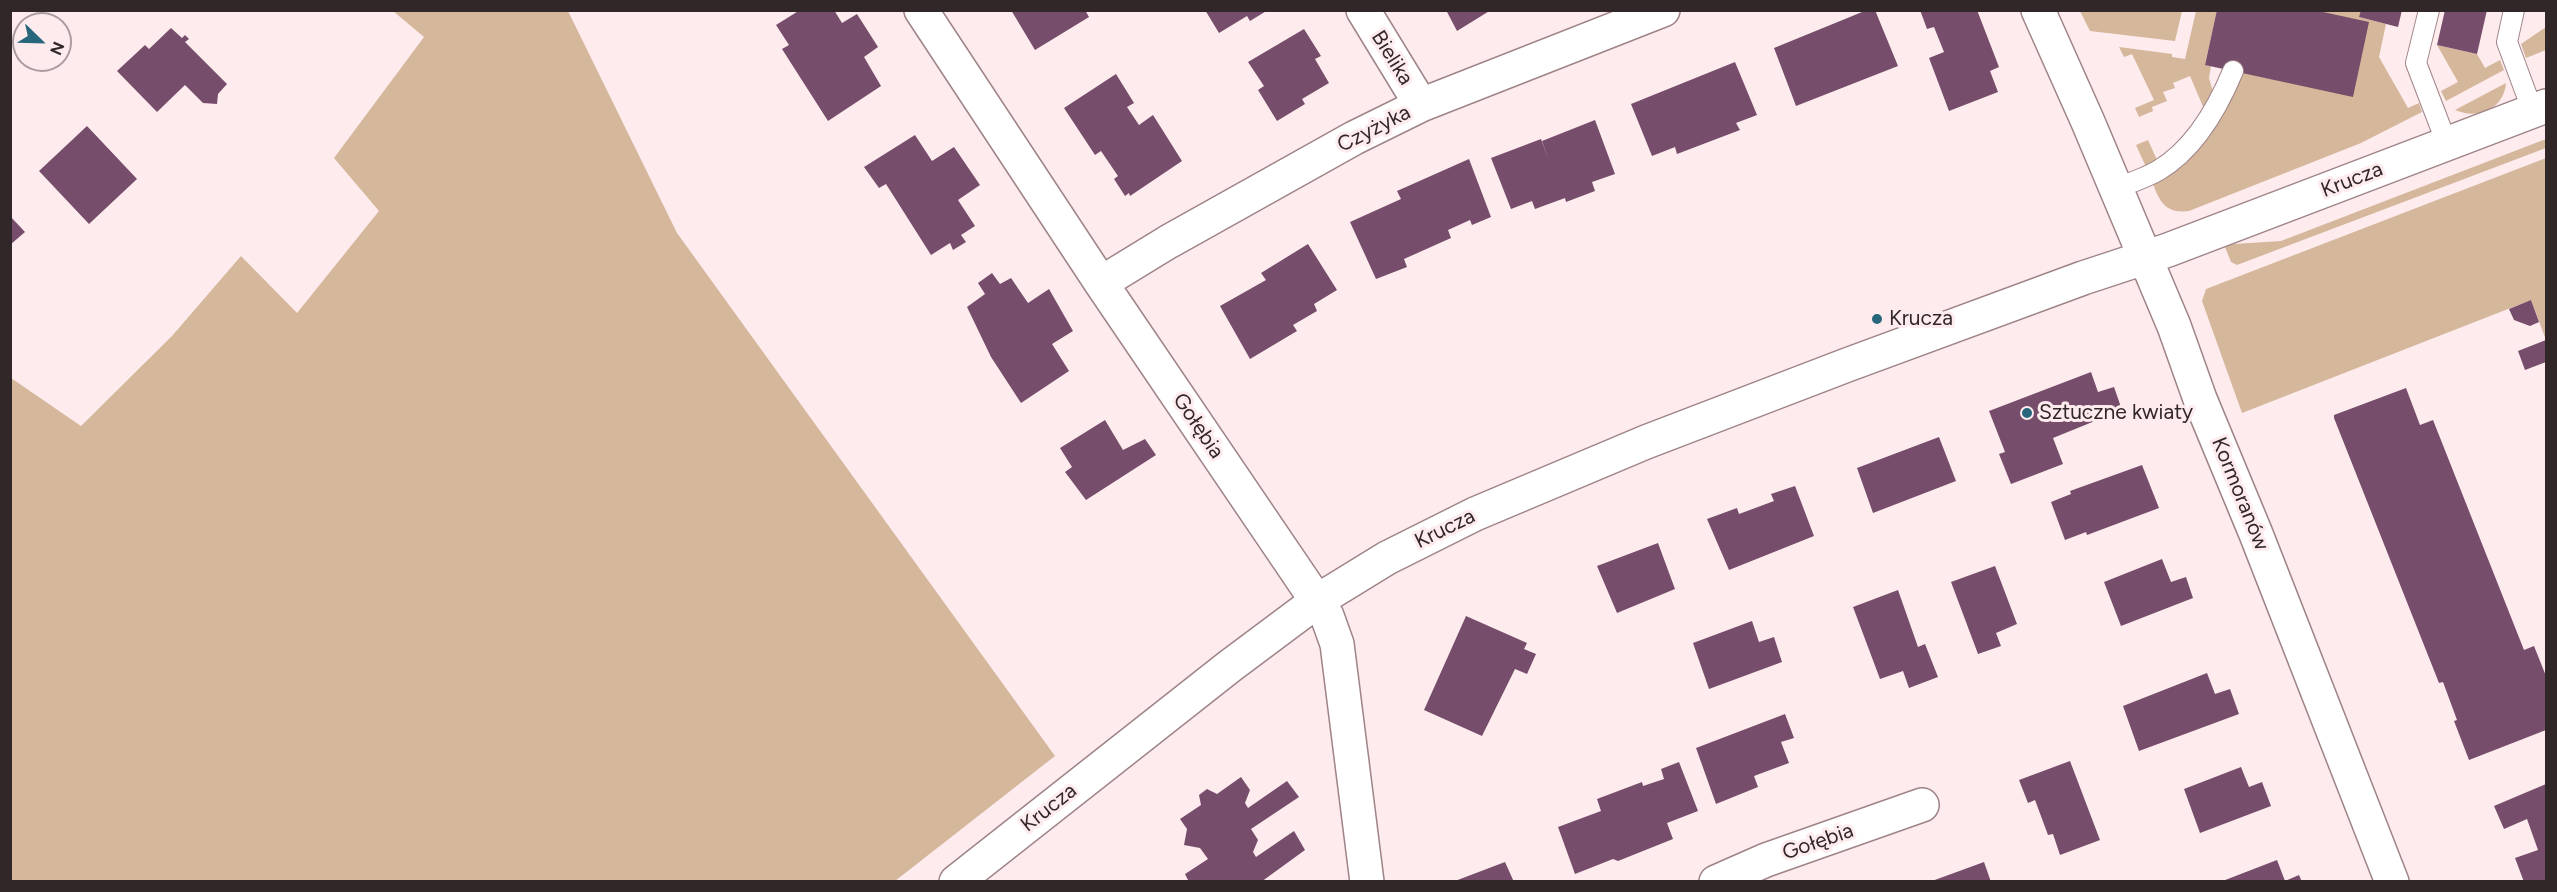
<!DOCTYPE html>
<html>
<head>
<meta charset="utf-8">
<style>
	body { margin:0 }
	#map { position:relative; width:2557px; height:892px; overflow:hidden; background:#feebee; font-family:Figtree,sans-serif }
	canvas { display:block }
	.frame { position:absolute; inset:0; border:12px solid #312628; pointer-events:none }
	.north { position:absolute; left:12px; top:12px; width:60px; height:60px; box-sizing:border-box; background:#feebee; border:2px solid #ac9c9f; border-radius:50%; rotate:113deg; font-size:16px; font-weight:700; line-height:24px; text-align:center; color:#312628 }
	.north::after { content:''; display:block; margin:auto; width:21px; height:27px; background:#27667b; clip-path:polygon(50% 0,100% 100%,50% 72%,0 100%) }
</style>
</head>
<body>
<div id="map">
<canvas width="2557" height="892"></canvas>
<div class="frame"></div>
<div class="north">N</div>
</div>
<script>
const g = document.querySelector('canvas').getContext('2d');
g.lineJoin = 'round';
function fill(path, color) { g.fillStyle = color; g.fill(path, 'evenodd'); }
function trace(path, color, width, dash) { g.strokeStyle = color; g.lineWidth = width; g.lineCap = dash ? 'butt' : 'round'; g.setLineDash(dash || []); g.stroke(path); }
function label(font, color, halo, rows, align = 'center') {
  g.font = font + ' Figtree,sans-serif'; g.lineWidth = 6; g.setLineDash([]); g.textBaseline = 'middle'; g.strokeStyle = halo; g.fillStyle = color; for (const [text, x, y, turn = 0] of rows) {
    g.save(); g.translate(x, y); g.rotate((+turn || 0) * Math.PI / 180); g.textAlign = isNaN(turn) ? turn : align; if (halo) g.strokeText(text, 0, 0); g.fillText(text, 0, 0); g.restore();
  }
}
const green = new Path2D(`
	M393,11h175l109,222 378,523 -160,125h-884v-503l70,48 91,-90 69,-80 56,57 82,-102 -45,-53 90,-121z
	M2080,11h102l-7,30 -85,-10z
	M2196,11h21l-12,53 6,2 -2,12 4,14 -9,17 -14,-33 -17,7 2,5 -12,4 4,9 -15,6 1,4 -14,6 -4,-9 19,-8 -22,-46 -8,3 -5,-10 53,7v3l13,2z
	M2314,11h47l-2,6 27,7 -7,33 29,51 11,-5 3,9 -61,31 -172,68c-22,3 -29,-8 -36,-27l30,-19 23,-27 34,-66z
	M2546,27v23l-20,8 -5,-14z
	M2437,45l40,9 8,14 15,-8 4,10 -58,31 -5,-10 17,-9z
	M2506,83c-2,26 -28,37 -51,27z
	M2546,139v9l-309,117 -6,-3 -6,-15 9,-3 47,-3z
	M2148,140l9,20 -11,7 -10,-22z
	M2546,158v182l-15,-40 -289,113 -40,-112 4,-12z`);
const building = new Path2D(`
	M800,10h34l8,13 15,-9 21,33 -14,10 17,29 -53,35 -46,-72 7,-4 -13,-20z
	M1011,10h74l4,7 -54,33z
	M1205,10h63l-18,11 -3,-5 -28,17z
	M1446,10h45l-34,21z
	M1867,10h8l23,56 -102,40 -22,-58z
	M1920,10h57l22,57 -9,4 8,21 -49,19 -20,-53 15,-6 -10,-25 -7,2z
	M2217,10h97l55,12 -16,75 -148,-32z
	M2361,10h41l-4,17 -39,-10z
	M2445,10h42l-10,44 -40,-9z
	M171,28l11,10 3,-3 4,4 -4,3 42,42 -9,10 -1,10 -14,-1 -18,-18 -28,27 -40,-41 28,-26 4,4z
	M1304,29l17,27 -6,3 14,24 -27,16 3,5 -28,17 -19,-31 6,-4 -16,-24z
	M1735,62l22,53 -21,8 4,7 -63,24 -2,-7 -23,9 -21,-52z
	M1116,74l18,29 -7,4 12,18 14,-10 29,46 -52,35 -1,-3 -4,3 -11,-17 4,-3 -17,-25 -6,4 -31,-47z
	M1595,120l20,54 -23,8 3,9 -29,11 -1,-4 -30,11 -3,-8 -21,8 -20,-51 50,-19 8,22 -7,-20z
	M87,126l50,53 -48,45 -50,-53z
	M915,135l17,26 22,-14 26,38 -22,15 17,26 -14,9 5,7 -13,8 -3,-7 -19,12 -45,-71 -7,4 -15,-21z
	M1469,159l22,58 -19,8 -2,-5 -22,10 3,8 -47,21 3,8 -31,12 -26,-57 51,-23 -4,-8z
	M10,216l15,16 -15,13z
	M1308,244l29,46 -23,14 3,7 -24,14 4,6 -47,28 -30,-53 46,-26 -5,-7z
	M992,273l8,11 11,-6 17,25 21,-14 24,42 -21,13 17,27 -48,32 -30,-46 -24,-50 18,-13 -7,-11z
	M2531,300l8,22 -9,4 -16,-6 -5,-11z
	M2546,340v22l-21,8 -7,-19z
	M2091,372l7,20 16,-5 8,23 -69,28 10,26 -52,20 -12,-30 6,-2 -16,-41z
	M2406,388l14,37 13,-5 91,230 10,-4 12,30v54l-77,30 -15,-39 3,-1 -14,-38 -4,1 -105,-265v-3z
	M1105,420l18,30 22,-11 11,16 -70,45 -21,-28 7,-5 -12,-19z
	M1939,437l17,44 -83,32 -16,-45z
	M2142,465l17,43 -72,27 -1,-3 -21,8 -14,-38 20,-8 -1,-3z
	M1795,486l19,50 -85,34 -22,-51 30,-11 2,6 35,-13 -3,-7z
	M1658,543l17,46 -58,24 -20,-47z
	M2162,559l9,23 15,-5 7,21 -72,28 -17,-44z
	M1995,566l22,58 -21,9 5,13 -23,8 -27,-72z
	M1898,590l20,57 7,-3 13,33 -29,11 -6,-17 -23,8 -27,-72z
	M1466,616l61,27 -3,6 12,5 -9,20 -12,-5 -33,67 -58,-26z
	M1752,621l7,21 15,-5 8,25 -73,27 -16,-46z
	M2207,673l8,21 15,-5 9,25 -100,37 -16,-45z
	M1785,714l9,24 -13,4 8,21 -35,13 4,11 -42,17 -20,-56z
	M2070,761l30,79 -40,15 -7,-21 -5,1 -13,-35 -7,3 -9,-23z
	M1679,762l19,49 -31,12 6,16 -55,22 -5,-2 -38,15 -17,-47 43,-16 -4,-12 45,-17 1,4 21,-7 -3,-10z
	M2241,767l8,20 13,-5 9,24 -71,27 -16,-44z
	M1241,777l9,13 -5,13 3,5 39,-27 12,16 -48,32 7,11 -5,12 3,5 38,-26 11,19 -44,32h-72l-4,-8 23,-15 -8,-11 -16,-3 3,-16 -7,-10 21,-14 -2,-10 8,-6 10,5z
	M2546,784v98h-22l-9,-24 23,-8 -11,-31 -23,10 -10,-23z
	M2277,860l8,21 14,-6 3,7h-82z
	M1505,862l9,20h-59v-1z
	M1984,862l7,20h-59v-1z`);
const lane = new Path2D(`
	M2429,10l-13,53 31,81
	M2514,10l-7,32 26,70
	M2116,188c14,-5 30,-10 43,-18 35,-21 59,-63 74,-99`);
const street = new Path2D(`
	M921,10l180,273 226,333 10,28 30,238
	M1363,10l58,95
	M2038,10l50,112 86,204 26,73 56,135 136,348
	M1101,283l67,-41 186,-104 67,-33 242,-95
	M956,882l274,-216 87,-65 70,-43 88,-44 171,-72 201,-77 236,-87 85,-28 378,-144
	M1716,882l50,-22 156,-55`);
const markers = [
	[1877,319,6,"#27667b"],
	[2027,413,6,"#27667b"]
];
const streetNames = [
	["Bielika",1392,58,58],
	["Czyżyka",1374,129,-27],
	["Krucza",2352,180,-21],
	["Gołębia",1198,426,56],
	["Kormoranów",2240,494,68],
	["Krucza",1445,529,-26],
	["Krucza",1049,808,-38],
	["Gołębia",1818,842,-19]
];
const poiNames = [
	["Krucza",1889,319],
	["Sztuczne kwiaty",2039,413]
];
fill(green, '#d5b79b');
fill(building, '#764d6a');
trace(lane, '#9e8387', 22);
trace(street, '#9e8387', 36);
trace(lane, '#fff', 20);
trace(street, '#fff', 33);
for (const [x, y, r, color] of markers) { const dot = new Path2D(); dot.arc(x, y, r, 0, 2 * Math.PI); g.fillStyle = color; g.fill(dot); trace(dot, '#feebee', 2); }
label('21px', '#312628', '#feebee', streetNames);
label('21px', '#312628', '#feebee', poiNames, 'left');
</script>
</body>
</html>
